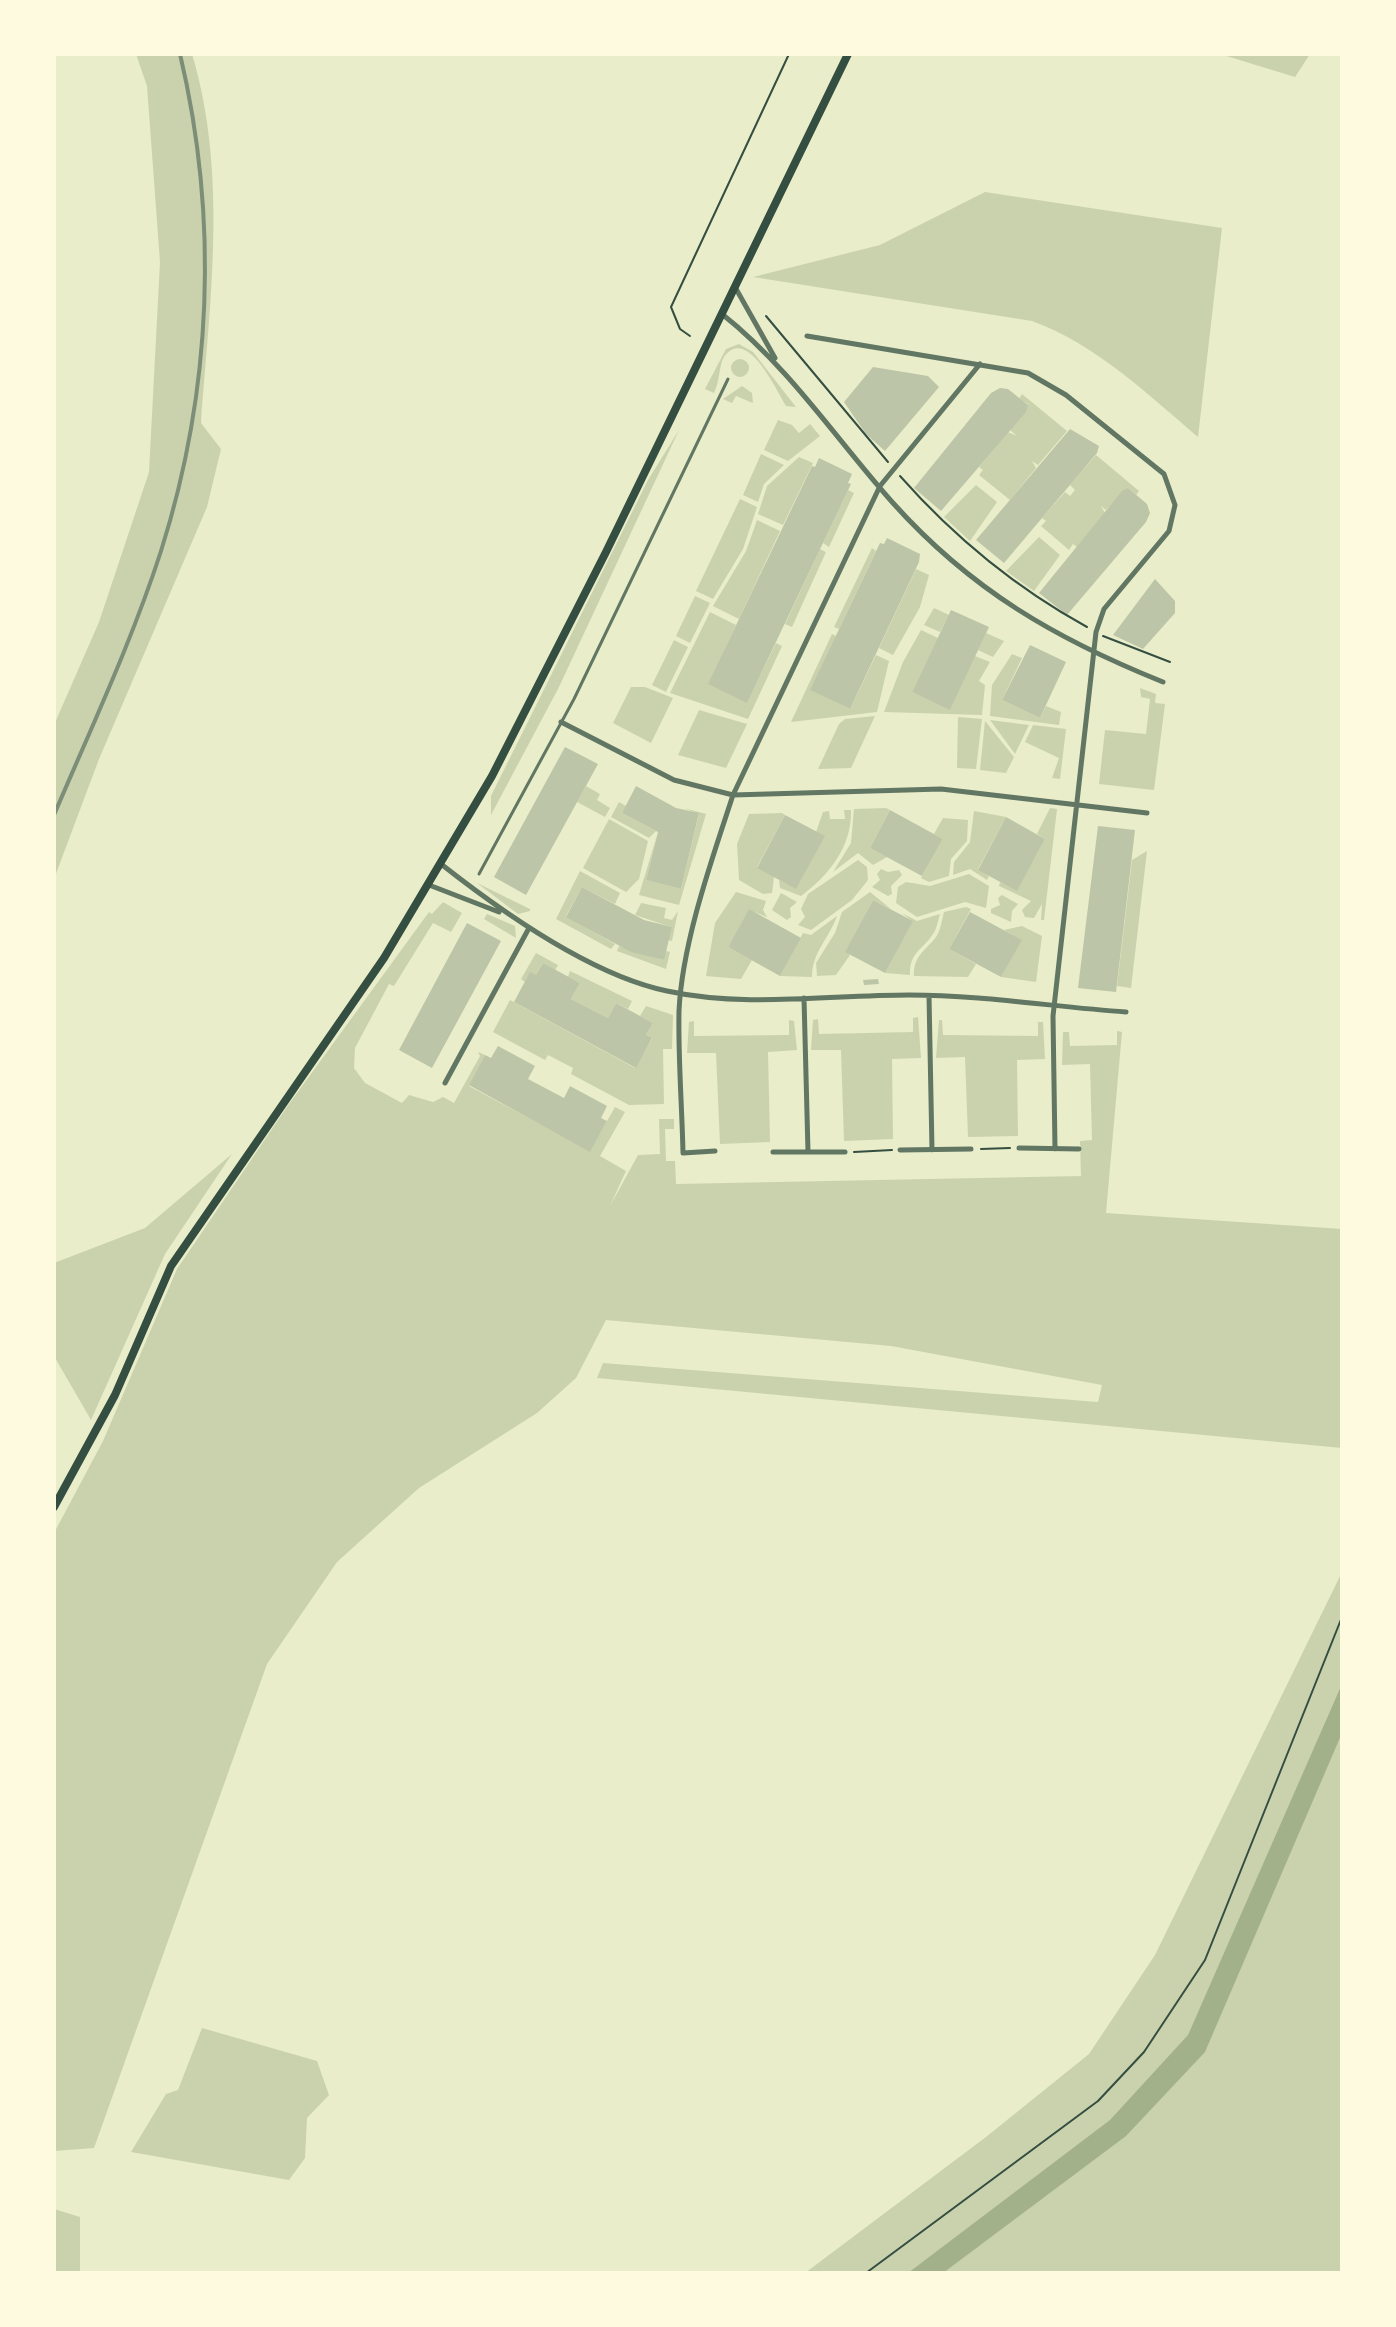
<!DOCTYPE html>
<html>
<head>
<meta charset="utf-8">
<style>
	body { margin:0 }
	#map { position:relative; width:1396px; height:2327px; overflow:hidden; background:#e9edc9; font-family:Rubik,sans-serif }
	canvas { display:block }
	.frame { position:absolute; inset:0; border:56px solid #fefae0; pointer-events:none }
</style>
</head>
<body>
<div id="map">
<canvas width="1396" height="2327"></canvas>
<div class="frame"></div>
</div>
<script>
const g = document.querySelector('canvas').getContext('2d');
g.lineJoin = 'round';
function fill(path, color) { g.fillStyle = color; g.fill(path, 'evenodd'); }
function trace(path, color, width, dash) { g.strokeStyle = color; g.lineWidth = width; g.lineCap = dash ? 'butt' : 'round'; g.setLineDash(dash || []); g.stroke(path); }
const green = new Path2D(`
	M136,54h56c36,120 18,247 9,369l20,26 -14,58 -108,252 -45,120v-154l45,-103 50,-150 11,-210 -13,-176z
	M1220,54h90l-15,23z
	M985,192l237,36 -24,209c-52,-44 -101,-92 -166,-116l-279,-44 127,-32z
	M739,344l14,8 43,55 -10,-1c-10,-16 -39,-81 -62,-49 -5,8 -4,24 -10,36l-9,-4 21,-40z
	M731 368a9 9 0 1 1 18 0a9 9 0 1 1-18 0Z
	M742,386l10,7 1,10 -17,-7 -4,7 -9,-4z
	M1022,394l45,37 -29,34 -6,-4 4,7 -26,32 -31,-25 4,-5 -4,-3 29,-35 9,4 -7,-6 18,-26 -9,-5z
	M778,420l14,5 7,8 11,-9 10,12 -32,25 -24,-11z
	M679,430l-120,257 -68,128v-19l157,-316z
	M761,454l23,11 -20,19 -6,18 -15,-7z
	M1096,455l43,36 -3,4 -8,-7 -22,22 -5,-4 4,7 -28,34 -4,-3 -4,6 -28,-24 5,-5 -4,-3 23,-26 5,4 5,-6 -5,-5 3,-4z
	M799,457l14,6 -30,62 -25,-11 9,-28z
	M976,485l21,17 -27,39 -26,-24z
	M848,490l6,3 -25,54 -6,-4z
	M740,499l17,8 -14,42 -30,50 -17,-8z
	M757,520l23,11 -41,88 -26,-13 33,-55z
	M1039,537l21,18 -26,36 -28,-20z
	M872,548l4,3 -37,78 -5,-2z
	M820,549l6,3 -34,75 -7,-3z
	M916,569l13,6 -9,32 -27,48 -14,-7z
	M695,596l15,7 -20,40 -14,-7z
	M934,608l15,7 -9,17 -16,-7z
	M710,612l26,13 -27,59 38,18 29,-59 6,3 -34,73 -78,-26z
	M921,630l17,8 -26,54 38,17 25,-53 15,6 -11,19 6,4 -3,30 -98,-3 19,-50z
	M986,633l18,8 -11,16 -15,-7z
	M832,634l4,2 -25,54 39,19 26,-54 13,6 -12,51 -86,10z
	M674,640l14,7 -22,45 -14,-7z
	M1012,654l10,4 -20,42 38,18 6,-12 15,6 -2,13 -69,-9 2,-31z
	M631,687h14l28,11 -22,45 -38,-20z
	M1140,688l16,6 -1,9 10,1 -11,86 -55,-6 6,-54 41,4 4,-35 -9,-2z
	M699,710l48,14 -21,44 -48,-13z
	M875,716l-24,52 -33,1 21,-45 6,-5z
	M958,717l24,2 -6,50 -19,-1z
	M990,720l39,5 -14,29z
	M985,721l29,36 -8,16 -26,-3z
	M1033,725l33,4 -6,50 -8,-1 7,-20 -34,-16z
	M586,786l14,8 -3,6 13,8 -5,9 -28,-15z
	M619,802l7,4 -4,7 34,18 -7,7 -38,-21z
	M684,808l22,6 -27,91 -40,-10 18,-60 -11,45 35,9 18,-75z
	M886,808l4,2 -20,38 17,9 -14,8 -15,-12 -25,19 18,-29 3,-34z
	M1050,808l7,1 -13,111h-3l1,-16 -8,14 -9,-1 -3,-7 9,-9 -32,-15 1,-4 17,8 28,-51 -8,-5z
	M844,810h7c1,37 -22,65 -50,86l-21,-8 -1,-8 17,8 28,-51 -8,-5 7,-20 6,-1 1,8h15z
	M974,811l32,6 -28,52 11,7 -2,4 -17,-11 -17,6 1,-13 16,-20z
	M782,813l3,2 -28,52 17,10 -2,16 -9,1 -24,-14 -2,-36 12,-30z
	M943,818l25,2 -1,21 -16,18 -2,17 -20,6 -8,-4 22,-39 -9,-5z
	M609,819l39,22 -9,38 -13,13 -43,-24z
	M1147,851l-16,137 -14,-2 15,-126z
	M858,860l9,7 1,13 -16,20 -41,30 -13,-5 7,-8 -4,-8 7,-15z
	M881,869l7,3 11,-2 3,5 -11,11 1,8 -4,2 -16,-9 8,-7 -3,-6z
	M580,871l40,22 -5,11 -33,-17 -16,29 49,28 -4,5 -55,-30z
	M969,874l20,12 -3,22 -21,-6 -48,15 -21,-14 2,-16 8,-5 24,4z
	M477,883l53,26v2l-12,3z
	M736,892l30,9 -3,9 4,7 -18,-7 -21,37 24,13 -11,19 -35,-3 9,-53z
	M870,892l21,17 -18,-9 -27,51 4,4 -14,20 -19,1 -1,-13 19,-30 7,-21z
	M781,893l16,9 -7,6 1,9 -4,3 -15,-10z
	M1002,895l16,9 -6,7 -1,11 -20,-9v-4l9,-4 -2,-7z
	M443,902l19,11 -11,19 -18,-9 -39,63 -5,-2 -34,64 -1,20 11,15 37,20 7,-8 24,7 10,-5 11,6 26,-47 -2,-4 7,3 -16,31 121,65 25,-44 10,5 -25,44 26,15 -16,35 28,-51 22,-1 -1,-35h15v10h-9l1,32h9l1,23 405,-8 -1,-35 12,-1 -2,-76 -28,1 1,-33h6l1,14 47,-1v-14l5,1 -16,181 236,16v219l-745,-70 6,-15 495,39 4,-17 -211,-39 -285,-26 -30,58 -39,35 -118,75 -82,74 -70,102 -173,484 -40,3v-618l49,-92 74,-172 112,-165 140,-192 3,2z
	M641,903l25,5 -2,10 8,2 6,-9 -6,30 -4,-1 3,-13 -36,-12z
	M966,907l5,2 -22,40 27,15 -8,13 -54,-1c-1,-20 11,-25 22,-39 4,-5 6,-17 8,-25z
	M902,913l15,8 23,-7c-2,6 -3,15 -7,20 -10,16 -24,18 -23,41l-25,-2 27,-52z
	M487,914l28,12 1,12 -32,-19z
	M837,916c-8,23 -25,36 -25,61l-32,-1 23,-43 8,2z
	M1022,926l20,10 -6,46 -35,-5 20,-37 -17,-10z
	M619,946l44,14 3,-9 4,1 -4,17 -49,-18z
	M536,953l22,12 -3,5 -12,-7 -7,12 -11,7 -4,-3z
	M570,971l62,30 -4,8 -12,-6 -8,15 -37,-19 9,-16 -12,-6z
	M510,1000l125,68 17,-29 -6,-4 7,-12 -13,-7 6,-10 27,9 -1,34h-9l1,55 -35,1 -58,-31 2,-6 -25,-13 -3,5 -52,-28z
	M918,1017l3,41 -29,1 1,80 -49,2 -3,-91h-30l2,-30 5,-1 1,15 94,-2v-14z
	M789,1020l5,1 3,29 -29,2 2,90 -50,2 -4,-91h-29l2,-31 5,-1v15l95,-1z
	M939,1020h3l1,15 95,1v-14h5l2,37 -28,1 1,76 -50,1 -3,-80 -29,1z
	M232,1154l-67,100 -74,166 -37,-64v-93l91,-35z
	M1342,1572v701h-537l181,-136 103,-83 66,-99z
	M202,2028l115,33 12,34 -22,23 -2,40 -16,22 -158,-28 35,-58 12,-4z
	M54,2209l26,8v56h-26z`);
const water = new Path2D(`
	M1342,1684v49l-137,319 -79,84 -183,137h-35l202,-153 78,-85z`);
const building = new Path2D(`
	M873,367l55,9 11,11 -54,64 -19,-17 -22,-32z
	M1000,388l8,1 20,16 -2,7 -85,99 -27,-23 77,-95z
	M1070,429l29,17 -2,7 -93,110 -28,-23z
	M819,458l33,16 -4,9 3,1 -104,219 -39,-19 104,-218 3,1z
	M1128,488l19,16 3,9 -4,9 -79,93 -28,-22 83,-102z
	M887,538l33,16 -1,8 -69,147 -40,-19 70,-147 4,1z
	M1155,579l20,22v12l-32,36 -30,-14z
	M951,610l38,17 -39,83 -38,-18z
	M1030,645l36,17 -26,56 -38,-18z
	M565,747l33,17 -72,131 -32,-18z
	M636,786l40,22 23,5 -18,76 -35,-9 12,-48 -36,-19z
	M890,810l53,29 -21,37 -52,-28z
	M785,815l40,21 -29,53 -39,-21z
	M1006,817l39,22 -28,52 -39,-21z
	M1098,826l37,4 -19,162 -38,-4z
	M582,887l62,33 28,7 -8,33 -33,-8 -65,-35z
	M873,900l40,21 -28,52 -40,-21z
	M749,909l52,29 -21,38 -52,-29z
	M970,912l52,28 -21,37 -52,-28z
	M467,923l34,18 -69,127 -33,-18z
	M543,963l37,20 -9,16 37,19 8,-15 37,20 -7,12 6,3 -16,30 -122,-66 16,-30 6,3z
	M878,979l1,5 -15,1 -1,-5z
	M498,1046l37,20 -7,13 36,19 6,-12 37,20 -6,12 6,3 -17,31 -121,-67 16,-30 6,3z`);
const path = new Path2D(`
	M766,316l122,146
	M690,336l-10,-7 -9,-22 118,-253
	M900,476c54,61 116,112 187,151
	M1103,636l67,26
	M981,1149l29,-1
	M854,1152l38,-2
	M866,2273l232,-172 46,-49 61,-92 137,-343`);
const service = new Path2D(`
	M479,874l95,-175 154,-320`);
const minor = new Path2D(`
	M735,287l40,71
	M722,314c68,54 114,125 171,189 78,87 163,136 270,179
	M807,336l221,37 38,22 98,79 11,31 -6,26 -65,78 -8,23 -43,384 2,133
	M561,722l113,58 59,15 208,-6 206,24
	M441,864c61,48 149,111 226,127 78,17 162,4 242,4 73,0 145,12 217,17
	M429,885l70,27
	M929,996l3,154
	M804,998l4,154
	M445,1083l84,-155
	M1019,1148l60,1
	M900,1150l71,-1
	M715,1151l-32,2c-1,-47 -5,-95 -4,-142 3,-68 33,-152 54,-216l147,-309 100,-122
	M773,1152h72`);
const primary = new Path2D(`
	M54,1507l61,-112 56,-129 213,-308 108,-182 114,-224 242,-498`);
const rail = new Path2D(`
	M54,815c37,-87 78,-174 107,-264 51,-161 58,-332 19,-497`);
fill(green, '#cad2ad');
fill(water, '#a3b18a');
fill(building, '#bcc5a7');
trace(path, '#344e41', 2);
trace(service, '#617663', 3);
trace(minor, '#617663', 5);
trace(primary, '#344e41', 8);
trace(rail, '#7c8e77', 4);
</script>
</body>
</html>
